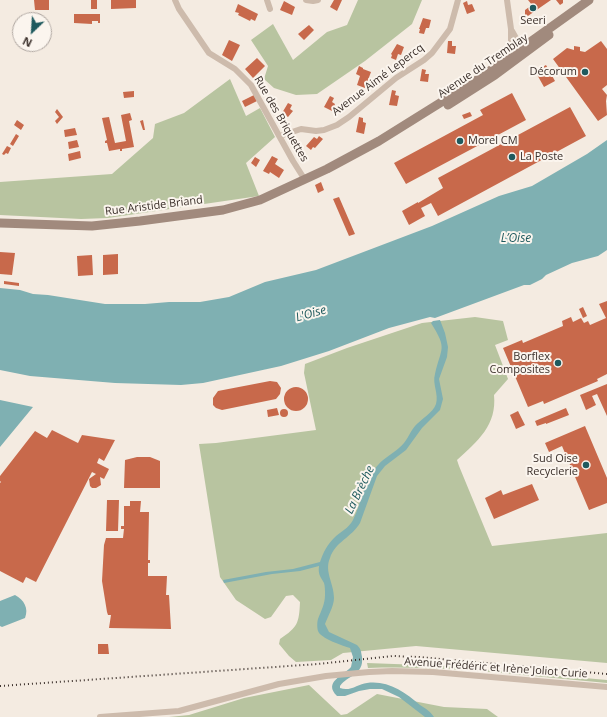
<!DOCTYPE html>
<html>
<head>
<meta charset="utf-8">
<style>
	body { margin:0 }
	#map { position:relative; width:607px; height:717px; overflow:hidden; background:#f4ebe1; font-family:"Open Sans",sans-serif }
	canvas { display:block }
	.north { position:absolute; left:12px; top:12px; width:40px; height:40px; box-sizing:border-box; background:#fbf5ee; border:1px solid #aea6a0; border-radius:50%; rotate:205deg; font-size:11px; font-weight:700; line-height:16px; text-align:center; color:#3b302b }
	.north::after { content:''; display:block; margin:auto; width:14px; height:18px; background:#1f5a5e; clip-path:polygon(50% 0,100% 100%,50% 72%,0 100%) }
</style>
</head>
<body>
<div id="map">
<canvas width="607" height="717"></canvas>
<div class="north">N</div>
</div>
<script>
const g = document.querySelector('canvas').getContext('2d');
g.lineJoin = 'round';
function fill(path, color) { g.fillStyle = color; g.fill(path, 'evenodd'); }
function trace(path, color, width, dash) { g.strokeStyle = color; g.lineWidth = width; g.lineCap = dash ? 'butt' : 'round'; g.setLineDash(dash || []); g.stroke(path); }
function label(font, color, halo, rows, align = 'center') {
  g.font = font + ' "Open Sans",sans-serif'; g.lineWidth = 4; g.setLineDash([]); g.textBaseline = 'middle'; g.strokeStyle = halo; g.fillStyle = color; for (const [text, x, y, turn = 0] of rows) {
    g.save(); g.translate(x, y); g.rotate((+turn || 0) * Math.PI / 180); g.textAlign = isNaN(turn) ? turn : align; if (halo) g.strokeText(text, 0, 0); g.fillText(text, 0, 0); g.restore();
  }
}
const green = new Path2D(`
	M358,0h64l-10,24 -47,37 -48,33 -21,1 -22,-7 -10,-9 4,-13 -17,-26 22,-16 20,36 34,-28 20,-7z
	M230,79l16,37 14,-8 15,29 -29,26 13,33 -151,22 -27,1 -81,-4v-33l112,-8 41,-36 2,-14 29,-11z
	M475,317l28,4 5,19 -13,5 13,34 -14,16c3,30 -16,46 -37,65l2,6 33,80 115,-13v130l-191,-17 -73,7 -12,7 -35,2 -7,-6 -10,-12 1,-5c18,-12 19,-16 20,-37l-7,-7 -7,1 -15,21 -6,2 -29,-19 -16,-23 -21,-133 17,-1 100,-13 -12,-57 1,-9 42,-16 75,-25z
	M367,663l81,3 159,14v3c-79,-7 -159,-18 -239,-15z
	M309,685l32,30 6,-1 30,-20 67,13 43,2 11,8h-329l20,-2 55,-17z`);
const water = new Path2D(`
	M607,140v110l-9,6 -26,7 -26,12 -4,4 -12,6h-6l-89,33 -5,-1 -41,11 -60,23 -48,15 -78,17 -22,2 -66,-2 -85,-7 -30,-6v-82l20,2 13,4 15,1 57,9h40l24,-2h31l29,-5 36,-15 51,-12 116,-44 67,-30 33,-10 55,-32z
	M440,320l5,13 3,14 -1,10 -8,22 4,20 -3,11 -18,18 -16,22 -21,16 -8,10 -17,47c-8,14 -25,19 -30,35 -6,14 4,25 4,40 0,8 -6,18 -9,26l4,8 28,13c4,4 4,6 5,12 2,18 -14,18 -22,29v2c10,4 18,-4 27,-5 20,-3 38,9 53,22 5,3 11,7 14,12h-9l-26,-20 -17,-8h-12l-11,2 -14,5h-8c-14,-14 6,-20 14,-29l2,-10 -3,-9c-7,-2 -30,-10 -32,-17 -1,-3 -1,-9 0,-12 3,-8 7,-15 7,-24 0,-4 0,-9 -1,-12 -4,-7 -6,-9 -5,-17l-19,5 -28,3 -48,9 -1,-3 43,-8 27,-3 27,-7c3,-9 7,-17 14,-24 6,-6 15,-10 19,-18 10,-20 9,-37 25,-55 6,-7 14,-11 21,-17 8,-6 10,-15 16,-22 6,-7 18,-13 21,-22 3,-10 -4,-20 -1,-30 6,-27 13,-24 -4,-51l2,-2z
	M0,400l33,7 -33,40z
	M15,595c9,5 14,13 10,23l-23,9 -2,-1v-25z`);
const building = new Path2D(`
	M34,0h15v10h-14z
	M91,0h6v9h-6z
	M111,0h25v8l-25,1z
	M334,0h8l-5,11 -7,-4z
	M528,0h23l-26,18v-8l7,-5z
	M556,0h7v3l-3,2z
	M284,1l11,6 -3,8 -12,-5z
	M467,1l1,4 4,-1 3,7 -8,3 -4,-11z
	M238,4l20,10 -3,7 -4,-2 -1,2 -12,-6 1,-2 -4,-1z
	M74,14h26v9h-2v-2h-6v3l-18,-1z
	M423,18l8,2 -2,8h-3l-2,6 -5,-1 1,-4h-1z
	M309,25l5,5 -10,10 -6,-6z
	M229,40l11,5 -8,16 -10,-6z
	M448,41h4v5h4l-1,8 -8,-1z
	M601,41l6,8v36l-5,4 5,6 -1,6 1,14 -9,6 -45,-62 14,-11 7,2v-4l6,1v4l5,1z
	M397,44l7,3 -3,8 -3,-1 -2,6 -5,-2 1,-3 -1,-1z
	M257,58l8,8 -12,12 -8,-9z
	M546,65l9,16 -11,6 -9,-16z
	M359,66l4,2v1l8,3 -6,16 -8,-3 3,-9 -4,-2z
	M422,69l4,1 -1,4h4l-1,8 -8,-1z
	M392,90l4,1 -1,4 4,1 -2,10 -8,-1z
	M134,91v6l-10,1 -1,-6z
	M512,93l14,27 -120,64 -12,-21 89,-48 -3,-5z
	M254,95l3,6 -12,6 -3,-6z
	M330,96l4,2 -2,4 3,2 -3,7 -8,-4z
	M288,103l4,2 -2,4 3,2 -5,6 -6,-4z
	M570,107l16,29 -148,80 -7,-13 -10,5 4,8 -16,9 -7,-14 16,-9v1l25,-15 -5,-10z
	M57,109l6,8 -6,7 -2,-3 4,-4 -4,-5z
	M470,112l2,4 -8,3 -2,-4z
	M130,113l2,7 -3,1 5,26 -12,2v2h-2v-2l-11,2 -2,-8h-2v-2l2,-1 -5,-22 7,-1 6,26 11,-2 -5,-26z
	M359,117l4,1v4l3,1 -2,11 -8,-2z
	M17,120l7,5 -3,5 -7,-5z
	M143,120l2,10h-2l-3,-9z
	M75,128l2,7 -12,2 -1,-7z
	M16,134l3,2 -6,10 -3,-2z
	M319,136l4,3 -8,9 -2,-1 -2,3 -5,-4 8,-9 3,2z
	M77,140l2,7 -10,2 -1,-7z
	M7,146l4,2 -3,6 -2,-1 -2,2 -2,-1z
	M80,151l1,7 -12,3 -1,-7z
	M272,156l6,3 -3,5 9,6 -5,8 -9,-6 -1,2 -6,-3z
	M255,157l5,3 -4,7 -5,-4z
	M321,182l3,8 -6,3 -3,-8z
	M339,197l16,37 -6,2 -16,-37z
	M0,252l15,1 -3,22 -12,-1z
	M118,254v20l-15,1v-20z
	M92,255l1,20 -15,1 -1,-20z
	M4,281l15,2v3l-15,-2z
	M607,301v73l-10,5 1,2 -54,23 -1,-3 -15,6 -25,-59 19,-8 1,3 40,-17 -1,-5 9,-4 2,5 8,-4 3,5 4,-2 2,4 16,-7 -7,-14z
	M583,307l4,9 -4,2 -4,-9z
	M270,381l7,1 4,6 -1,6 -4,5 -54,11 -6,-2 -3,-3v-7l5,-7z
	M607,384v32l-10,-22 -5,2 4,9 -10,5 -6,-15z
	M284 399a12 12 0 1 1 24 0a12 12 0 1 1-24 0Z
	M277,408l2,7 -11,2 -1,-7z
	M566,408l3,7 -23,9v-1l-9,3 -2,-5z
	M280 413a4 4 0 1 1 8 0a4 4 0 1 1-8 0Z
	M518,411l7,14 -9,4 -6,-14z
	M585,426l22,52v25l-18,7 -27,-64 -13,6 -4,-9z
	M52,430l26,13 4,-8 33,5 -11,21 -5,-3 -2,5 12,6 -5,10 -4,-2 1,8 -5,3h-4l-2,-2 -1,-7 7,-5 -4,-2 -56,110 -10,-5 -3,6 -23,-12v-88l1,-1 -1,-1v-5l35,-45 12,7z
	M137,457h13l10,4v27h-36l1,-28z
	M532,484l7,16 -45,19 -9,-21 16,-8 2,5z
	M107,500h12l-1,31h-12z
	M130,501h11l-1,11h9l-1,48h2v3h-2v13h19l-1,19h3l2,34 -62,-1 2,-13h-3l-1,-3 -5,-31 2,-36 2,-7h17l1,-9h-3v-3h3v-20h6z
	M98,644h10l1,10h-11z`);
const street = new Path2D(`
	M175,0l4,9 30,44 26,16 16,16 42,76 12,19
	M267,0l3,9
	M306,0l7,1 5,-1
	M507,0l4,29v20l2,9
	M512,31l5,9 8,10
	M280,136l21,-7 15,2 8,-1 13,-5 12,-8 47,-39 28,-18 8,-7 18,-24 8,-29
	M100,717l79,-6 100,-27 47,-8 43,-4 23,-1 41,1 174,15`);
const secondary = new Path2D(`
	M448,105l47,-30 54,-40
	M0,223l92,3 48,-5 83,-11 37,-10 67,-31 52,-28 101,-63 109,-78`);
const rail = new Path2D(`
	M0,686l318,-22 75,-8 26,1 188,17`);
const markers = [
	[533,8,4,"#1f5a5e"],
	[585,72,4,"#1f5a5e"],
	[460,141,4,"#1f5a5e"],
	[512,157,4,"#1f5a5e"],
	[558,363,4,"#1f5a5e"],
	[586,465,4,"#1f5a5e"]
];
const poiNames = [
	["Seeri",533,21,"center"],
	["Décorum",577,72],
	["Morel CM",468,141,"left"],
	["La Poste",520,157,"left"],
	["Borflex",550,357],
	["Composites",550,370],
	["Sud Oise",578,459],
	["Recyclerie",578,472]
];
const streetNames = [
	["Avenue du Tremblay",483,66,-34],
	["Avenue Aimé Lepercq",378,80,-37],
	["Rue des Briquettes",281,119,60],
	["Rue Aristide Briand",154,206,-7],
	["Avenue Frédéric et Irène Joliot Curie",496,668,4]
];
const waterNames = [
	["L’Oise",516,239],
	["L'Oise",311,314,-16],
	["La Brèche",360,490,-64]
];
fill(green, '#b8c4a0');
fill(water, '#7fb0b2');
fill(building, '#c8694b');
trace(street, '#cdbbac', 6);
trace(secondary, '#a18a7d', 9);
trace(rail, '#3b302b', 2, [1, 3]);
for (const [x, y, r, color] of markers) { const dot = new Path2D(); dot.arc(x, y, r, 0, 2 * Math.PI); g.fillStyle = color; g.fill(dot); trace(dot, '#fbf5ee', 1.5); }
label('11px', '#3b302b', '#fbf5ee', poiNames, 'right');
label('11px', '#3b302b', '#fbf5ee', streetNames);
label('italic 12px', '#1f5a5e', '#fbf5ee', waterNames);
</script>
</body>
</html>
